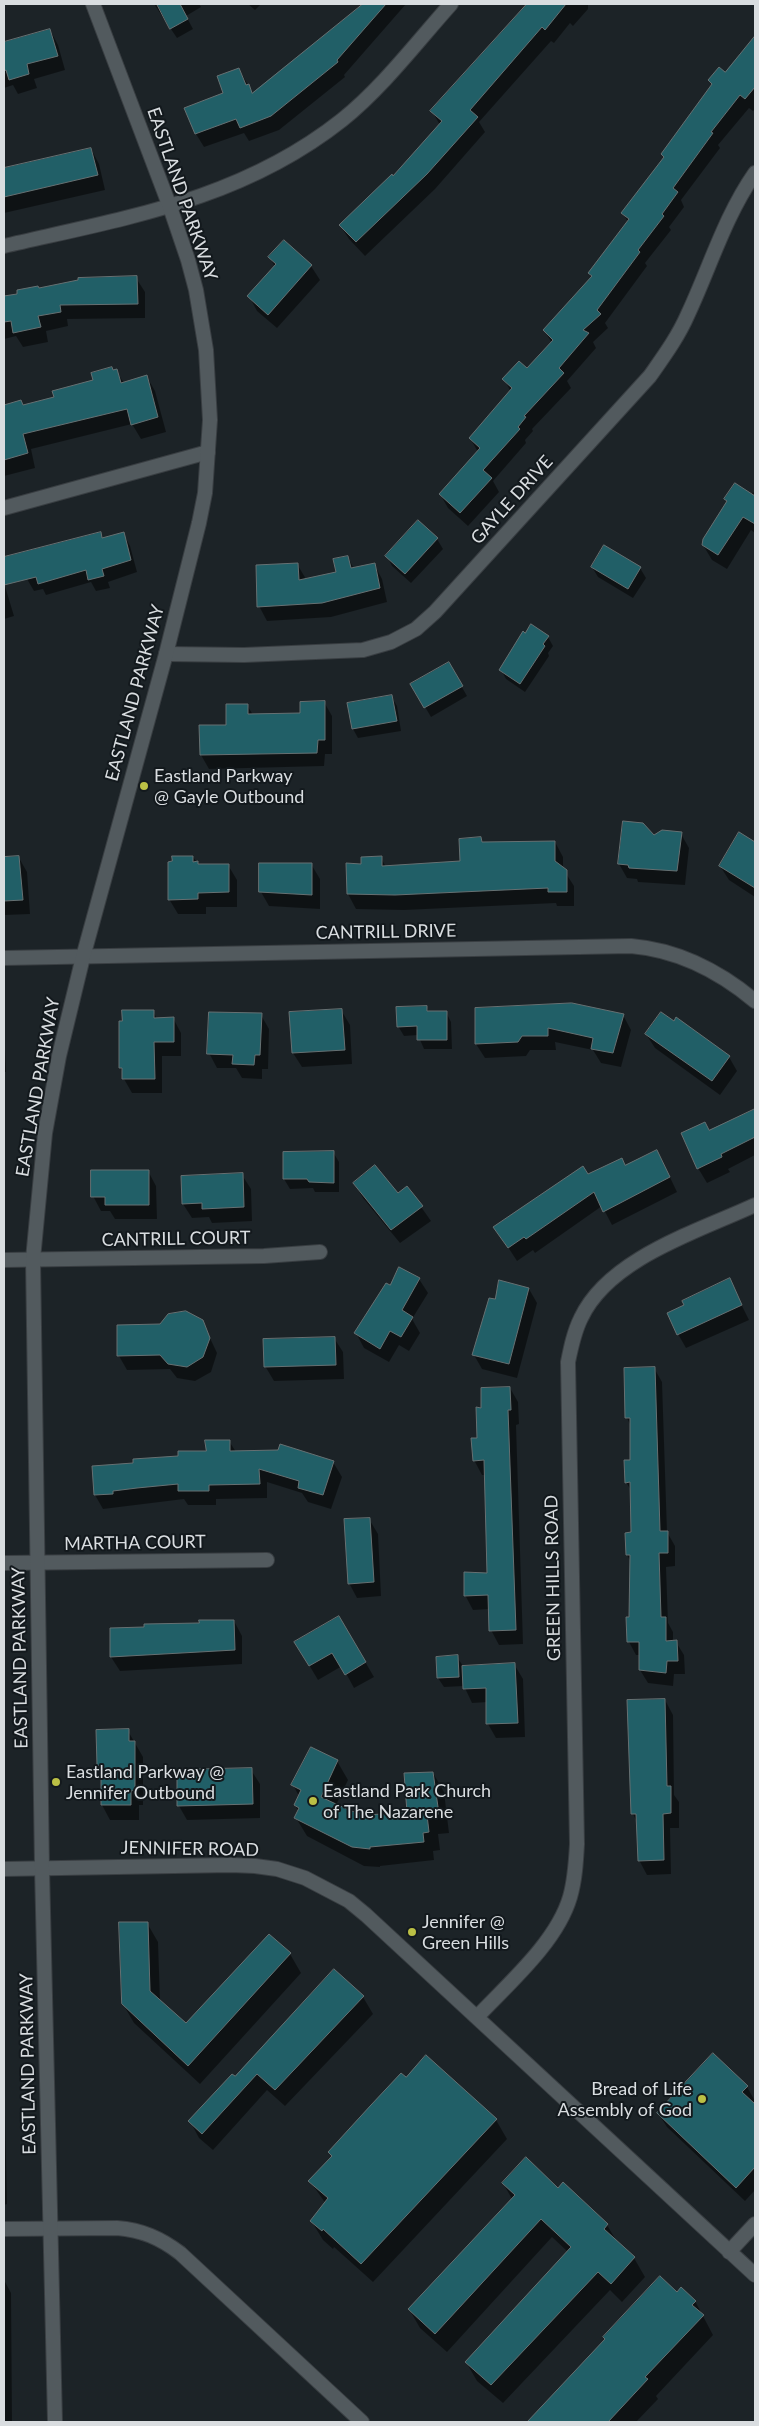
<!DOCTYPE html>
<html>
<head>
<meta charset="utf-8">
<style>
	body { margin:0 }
	#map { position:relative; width:759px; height:2426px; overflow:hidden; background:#1c2327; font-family:Lato,sans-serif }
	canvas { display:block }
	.frame { position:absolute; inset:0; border:5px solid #d9dde0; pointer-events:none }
</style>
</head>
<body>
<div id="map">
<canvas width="759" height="2426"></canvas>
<div class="frame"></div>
</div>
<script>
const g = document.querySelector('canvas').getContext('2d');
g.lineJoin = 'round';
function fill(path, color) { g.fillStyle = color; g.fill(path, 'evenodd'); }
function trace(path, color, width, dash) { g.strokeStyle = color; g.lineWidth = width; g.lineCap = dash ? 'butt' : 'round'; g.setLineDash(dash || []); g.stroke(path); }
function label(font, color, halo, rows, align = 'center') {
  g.font = font + ' Lato,sans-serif'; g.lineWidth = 4; g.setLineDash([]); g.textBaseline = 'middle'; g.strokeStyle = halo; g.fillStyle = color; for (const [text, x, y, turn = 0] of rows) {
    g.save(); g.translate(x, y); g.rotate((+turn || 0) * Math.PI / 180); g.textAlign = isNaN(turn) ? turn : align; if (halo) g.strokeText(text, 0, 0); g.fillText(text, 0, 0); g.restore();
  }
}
const shadow = new Path2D(`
	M154,4h45l2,3 -15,9 7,13 -16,9z
	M248,4h13l-6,6z
	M365,4h41l-62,71 1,2 -66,53 -30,11 -5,-8 -40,14 -8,-13 29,-40 14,-25 14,25z
	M528,4h60v5l-15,17 -3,-3 -16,20 -3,-2 -72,81 6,10 -50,57 -70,67 -16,-17 -9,-14 53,-47 47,-53 -8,-14z
	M50,30l8,15 7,25 -31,9 3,9 -19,6 -5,-9 -9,3v-48l4,2z
	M755,39v70l-2,2 -4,-3 -31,37 2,3 -39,52 3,7 -15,20 2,3 -26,33 2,3 -42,57 3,5 -15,14 3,6 -29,33 4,7 -39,41 1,2 -8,9 1,3 -33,38 6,11 -31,34 -20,-18 -8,-14 38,-42 -8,-14 41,-46 -7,-13 23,-9 25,-27 -8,-13 48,-52 -3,-5 39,-51 -5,-9 42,-55 -3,-4 50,-68 -3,-6 16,-6z
	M91,149l8,15 6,26 -101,23v-43z
	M270,258l41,8 9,14 -43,48 -20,-17 -8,-15 26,-29z
	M136,278l9,14v26l-78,1 1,7 -22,5 2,11 -25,5 -7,-11 -12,3v-41l35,-9z
	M116,371l8,12 23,-6 8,14 11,41 -25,7 -9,-15 -101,25 4,19 -31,8v-70l17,-5 2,5 33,-8z
	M753,492l2,2v39l-4,-3 -24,39 -15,-9 -9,-15 25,-42 -2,-4 25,-4z
	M418,522l19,17 6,10 -32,34 -19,-17 -5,-10z
	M123,533l7,13 7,26 -29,10 2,6 -14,3 -5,-9 -45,13 -3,-6 -9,2 -7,-12 73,-45 3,5z
	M348,557l6,12 20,-5 8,15 5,23 -56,15 -64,4 -8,-15 38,-42 9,15 32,-6z
	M592,567l48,1 6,10 -13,20 -35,-21z
	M4,583l10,33 -10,3z
	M548,637l5,9 -5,7 1,3 -24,36 -19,-13 -5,-9z
	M448,663l19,33 -36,21 -19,-32z
	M391,696l6,10 4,25 -43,7 -5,-9z
	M324,702l8,14v38h-7l-1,12 -115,3 -8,-14 46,-50 6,10 49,-1z
	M681,834l8,14 -4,37 -47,-3 -1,-3 -10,-1 -8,-14 35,-27z
	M740,834l15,10v53l-26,-17 -9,-14z
	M481,838l2,5 72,-1 8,15v12l11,17v20h-17l-1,-3 -152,7 -48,-1 -8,-15v-30l14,1 19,-7 5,9 76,-5z
	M193,857l6,8h29l9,15v27h-31v7h-28l-9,-15z
	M4,858h15l8,14 3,42 -25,1 -1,-2z
	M311,864l9,15v30l-51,-3 -8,-14z
	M426,1007l4,6 16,-1 5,10 1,27h-28l-6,-14 -14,1 -6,-10z
	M341,1010l9,15 2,39 -50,3 -9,-14z
	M477,1010l146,5 8,15 -10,37 -20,-4 -8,-13 -38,-8 1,8h-26l-4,6 -41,2 -9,-14z
	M153,1011l4,8 16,-1 8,15v23h-19v37h-30l-8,-14 -3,-11 2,-46z
	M261,1015l8,14 -1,40h-6v10l-20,-1 -6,-10h-19l-8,-15z
	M4,1027l2,45h-2z
	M646,1034l83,23 8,14 -17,24 -65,-47z
	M755,1110v45l-27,14 2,3 -23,11 -9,-15 11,-36z
	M333,1152l6,10v30h-24l-2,-4 -23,1 -6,-10v-26z
	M626,1167l40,2 11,23 -65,33 -10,-19 -67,47 -2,-3 -16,11 -22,-34 92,-51z
	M148,1171l8,15 1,33h-42l-5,-8h-9l-8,-15z
	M242,1175l9,14 1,32 -40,2 -3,-6 -17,1 -9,-14z
	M354,1183l44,12 9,-8 24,34 -31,22 -37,-45z
	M419,1279l9,14 -16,26 8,14 -11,18 -10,-6 -10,17 -25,-14 -8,-15 34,-47z
	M729,1280l20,40 -63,28 -8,-14z
	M529,1289l8,14 -20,75 -35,-9 -8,-14 21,-54z
	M202,1321l15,32 -6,19 -16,9 -18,-3 -7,-9 -43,1 -8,-14 42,-31z
	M334,1338l9,14 1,27 -70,2 -9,-15z
	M654,1368l8,14 5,150 8,14v20l-9,1 2,56 5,9v10h3l8,13 1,19h-11l-1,12 -25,-3 -8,-13v-15h-4l-7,-13 2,-80 -4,-7v-21h5v-42l-6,-10 5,-21v-35l-4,-8z
	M510,1388l8,14 1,22 -3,1 7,219 -24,1 -8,-15 -1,-21 -17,1 -8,-15 23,-21 -3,-99h-3l-8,-15 8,-51z
	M229,1441l7,11 97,10 9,15 -11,32 -23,-7 -6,-9 -35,-11v16l-51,1v6h-28l-4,-6 -81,10 -8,-14 40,-31 72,-12z
	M369,1519l9,15 3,62 -24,2 -8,-15z
	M339,1617l35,60 -20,11 -12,-22 -24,14 -22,-37z
	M234,1621l8,15v28l-122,7 -9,-14v-28l35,-1z
	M457,1657l6,9 51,-2 9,15 2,58 -29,1 -8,-14v-22l-16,1 -8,-17 -20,1 -6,-9z
	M665,1700l8,15 1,80 5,7v26h-9l1,46 -24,1 -8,-15 -2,-38 -4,-8z
	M128,1731l15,26v48h-4v15h-29l-8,-15v-33l-4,-7z
	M337,1761l11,19 -12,25 14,7 18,4 40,-3 25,-40 11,19 5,41 -11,1 2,16 -7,1 1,9 -54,6v1l-16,-1 -57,-30 -11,-18 3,-6 -4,-7 4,-9 -6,-11z
	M251,1770l9,14v34l-73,2 -8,-14z
	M147,1923l11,19 2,59 26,24 104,-71 11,19 -101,111 -66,-61 -11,-19z
	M363,1997l10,17 -88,92 -18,-16 -54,60 -14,-12 -9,-17 45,-43z
	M4,2067l3,137 -3,1z
	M406,2078l90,42 11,19 -134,143 -39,-35 -1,2 -10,-9 -11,-18 14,-18 -16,-23 22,-24 -2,-4z
	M747,2087l8,14 -2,3 2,2v84l-10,11 -78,-74 -9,-14z
	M503,2183l55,7 49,35 10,17 17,16 11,19 -23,25 -12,-12 -107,113 -26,-22 -11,-19 102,-110 -16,-15 -105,115 -27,-24 -11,-19 103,-110z
	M4,2280l7,13 1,129h-8z
	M677,2293l18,8 18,34 -57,61 2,3 -22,23h-99l-3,-5z`);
const building = new Path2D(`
	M157,4h23l8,15 -18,10z
	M363,4h23l-49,56 1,2 -67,54 -31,12 -4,-9 -41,15 -11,-26 39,-15 -6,-17 22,-8 7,17 3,-1 3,9z
	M527,4h39l-21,26 -3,-3 -72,83 8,7 -51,57 -71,68 -17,-17 53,-51 1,2 49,-55 -12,-10z
	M50,29l8,27 -31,8 2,10 -20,6 -3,-10 -2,1v-29z
	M755,36v51l-10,12 -5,-4 -29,37 2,1 -40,55 5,4 -16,22 2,2 -26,34 2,2 -43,58 4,4 -18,16 6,3 -30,35 5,5 -40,43 2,1 -8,10 2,2 -37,41 9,8 -32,35 -21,-19 41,-46 -11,-10 43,-50 -10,-9 17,-18 8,7 26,-28 -10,-10 49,-54 -4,-3 41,-54 -8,-6 43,-56 -3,-3 51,-70 -4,-4 11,-13 6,5z
	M91,148l7,27 -94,22v-29z
	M284,240l28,25 -44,50 -21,-19 29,-32 -8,-7z
	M137,276l1,28 -78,1 1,7 -23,4 3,11 -28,6 -2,-12 -7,1v-26l13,-2v-4l21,-4 1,2 39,-8v-2z
	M112,367l1,3 4,-1 4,14 26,-8 11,42 -27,8 -4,-16 -104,25 5,19 -24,7v-55l17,-5 2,5 31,-8 -2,-6 41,-11 -2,-7z
	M735,483l20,13v28l-12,-7 -25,38 -16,-10 1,-6 24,-38 -3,-2z
	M418,520l20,18 -33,36 -20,-18z
	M101,532l1,6 22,-6 7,28 -29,9 2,7 -16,4 -2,-10 -48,14 -2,-7 -32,8v-28z
	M604,545l37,22 -13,22 -37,-22z
	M348,556l3,12 24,-5 5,25 -58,15 -65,4 -1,-42 42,-2 1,17 37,-8 -3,-13z
	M531,624l18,12 -6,8 2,2 -25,38 -21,-14 24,-39 2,2z
	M449,662l14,24 -39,22 -14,-24z
	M392,695l5,26 -45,8 -5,-26z
	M325,701v39h-7l-1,13 -117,2 -1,-30h27v-21h22v10l52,-1v-11z
	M623,821l20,2 11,12 8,-5 20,2 -5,39 -48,-3 -1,-3 -10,-1z
	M739,832l16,10v46l-36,-22z
	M481,837l1,5 73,-1v20l12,9v22h-19v-4l-153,7 -48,-1 -1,-31 15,1v-7l21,-1v10l78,-5 -1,-22z
	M19,856l4,44 -19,1v-44z
	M172,856h21v6l5,-1v3h31v28l-31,1v6l-30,1v-38l4,-1z
	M259,863h53v32l-53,-3z
	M572,1003l52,11 -11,39 -22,-4 2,-11 -45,-10v8h-26l-4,6 -43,2v-36z
	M427,1006v5h20v29h-30v-14l-20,1 -1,-20z
	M342,1009l3,41 -53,3 -3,-41z
	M122,1010h32v8l20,-1v25h-20l1,37h-33v-11h-3v-47h3z
	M209,1012l53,1 -2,42h-5l-1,10 -22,-1 1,-9 -26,-1z
	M661,1012l13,9 2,-4 54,39 -18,25 -67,-47z
	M755,1109v28l-34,17 1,3 -25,12 -16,-36 24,-11 4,8z
	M657,1150l13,27 -67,35 -9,-20 -68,47 -2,-2 -16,11 -15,-21 90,-61 5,8 34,-16 3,7z
	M334,1151v32l-25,-1 -2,-3h-24v-27z
	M375,1165l23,28 9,-7 16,20 -32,24 -38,-47z
	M91,1170h58v35h-44v-8h-14z
	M243,1173l1,34 -42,2v-6l-20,1 -1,-28z
	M399,1267l21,11 -18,32 11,7 -12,20 -11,-6 -10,18 -26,-16 32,-50 4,2z
	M730,1278l12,27 -65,30 -10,-22 17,-8 -2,-4z
	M499,1280l30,8 -20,76 -37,-9 17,-57 6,1z
	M186,1311l17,9 7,18 -7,19 -16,10 -19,-3 -8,-9 -43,1v-31l43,-1 8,-10z
	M335,1337l1,28 -72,2 -1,-28z
	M655,1367l5,164h8v22h-9l2,64h5v24l11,-1 1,21h-11l-1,12 -27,-3v-28h-12l-1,-25h3l1,-62h-4l-1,-22 6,-1 -1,-50 -5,1 -1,-23h6v-42h-5l-1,-50z
	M510,1387l1,23h-3l8,220 -27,1 -1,-36 -24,1v-24l23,1 -3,-113 -11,1 -2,-23h6l-1,-31 5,1v-20z
	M205,1440h25v11l48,-1 2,-6 54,17 -11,34 -25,-7 1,-7 -40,-12 1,15 -51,1v6h-31v-7l-41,4 -24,3v3l-19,1 -2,-29 41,-3v-4l45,-3v-5h28z
	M370,1518l4,64 -26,2 -4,-65z
	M339,1616l27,46 -21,13 -13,-22 -23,13 -15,-24z
	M199,1620h35l1,30 -125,7v-29l34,-1v-3l55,-1z
	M458,1655l1,22 -22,1 -1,-21z
	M515,1663l3,60 -32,1v-36l-23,1 -1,-23z
	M665,1699l2,87h4v27l-8,1 1,46 -26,1 -2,-47h-5l-4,-114z
	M129,1729v12h6v49l-4,1v14h-30v-39l-4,-1 -1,-35z
	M311,1747l27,13 -17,37 30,14 17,4 39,-3 -3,-39 29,-1 6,42 -12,1 2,17 -6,1 1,9 -54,5v2l-18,-2 -58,-29 5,-10 -5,-3 7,-15 -10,-5z
	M252,1768l1,36 -76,2v-36z
	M119,1922h29l2,69 36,32 83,-89 22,19 -103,113 -66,-62z
	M334,1969l30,27 -89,94 -18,-16 -55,60 -14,-13 44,-47 3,2z
	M713,2053l35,33 -6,6 13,12v63l-19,21 -79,-75z
	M426,2055l71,64 -136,145 -38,-35 -1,2 -12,-10 18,-23 -20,-17 24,-25 -4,-4 43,-47 30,-32 5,4z
	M526,2157l32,31 5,-6 45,42 -4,5 31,28 -24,27 -13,-12 -107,113 -26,-23 106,-115 -30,-28 -106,115 -27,-25 107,-114 -13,-12z
	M660,2276l17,16 4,-5 15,14 -4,4 12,10 -59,62 3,2 -40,43h-81l78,-83 -2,-2z`);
const minor = new Path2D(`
	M4,246c121,-28 237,-46 338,-126 41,-33 74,-77 109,-116
	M4,508l204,-56
	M166,654l78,1 119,-5 28,-8 25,-13 19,-17 215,-236c14,-20 28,-39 38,-62 22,-47 37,-98 67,-141
	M4,958l627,-12c47,4 88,25 124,55
	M4,1260l260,-4 56,-4
	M4,1563l263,-3
	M4,1869l227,-4 24,1 22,3 28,9 44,23 17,14 389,360
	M477,2017c31,-33 80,-75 93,-120 5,-17 6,-35 7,-53l-9,-482c3,-15 6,-30 13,-44 28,-60 118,-87 174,-113
	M4,2229l113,-1c25,2 43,10 63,25l182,169
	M729,2252l26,-28`);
const tertiary = new Path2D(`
	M55,2422l-13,-554 -9,-609 12,-126 14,-77 24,-99 83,-303 33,-131 6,-30 5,-73 -4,-70 -10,-60 -8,-30 -18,-53 -77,-203`);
const markers = [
	[144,786,5,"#bbc045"],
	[56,1782,5,"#bbc045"],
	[313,1801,5,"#bbc045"],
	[412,1932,5,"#bbc045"],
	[702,2099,5,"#bbc045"]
];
const streetNames = [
	["EASTLAND PARKWAY",182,194,71],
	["GAYLE DRIVE",512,500,-48],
	["EASTLAND PARKWAY",135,693,-75],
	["CANTRILL DRIVE",386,932,-1],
	["EASTLAND PARKWAY",38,1087,-80],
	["CANTRILL COURT",176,1239,-1],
	["MARTHA COURT",135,1543,-1],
	["GREEN HILLS ROAD",553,1578,-91],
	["EASTLAND PARKWAY",20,1658,-91],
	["JENNIFER ROAD",190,1849,1],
	["EASTLAND PARKWAY",28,2064,-91]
];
const poiNames = [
	["Eastland Parkway",154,776],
	["@ Gayle Outbound",154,797],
	["Eastland Parkway @",66,1772],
	["Jennifer Outbound",66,1793],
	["Eastland Park Church",323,1791],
	["of The Nazarene",323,1812],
	["Jennifer @",422,1922],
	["Green Hills",422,1943],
	["Bread of Life",692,2089,"right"],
	["Assembly of God",692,2110,"right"]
];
fill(shadow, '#0007');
fill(building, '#215f67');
trace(building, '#667072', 1);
trace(minor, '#393e42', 16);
trace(tertiary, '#393e42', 16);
trace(minor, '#525a5e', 14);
trace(tertiary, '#525a5e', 14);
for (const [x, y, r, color] of markers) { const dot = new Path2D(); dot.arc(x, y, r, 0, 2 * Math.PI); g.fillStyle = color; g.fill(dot); trace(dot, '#13191d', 2); }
label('18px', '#d9dde0', '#13191d', streetNames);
label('18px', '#d9dde0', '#13191d', poiNames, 'left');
</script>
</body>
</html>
